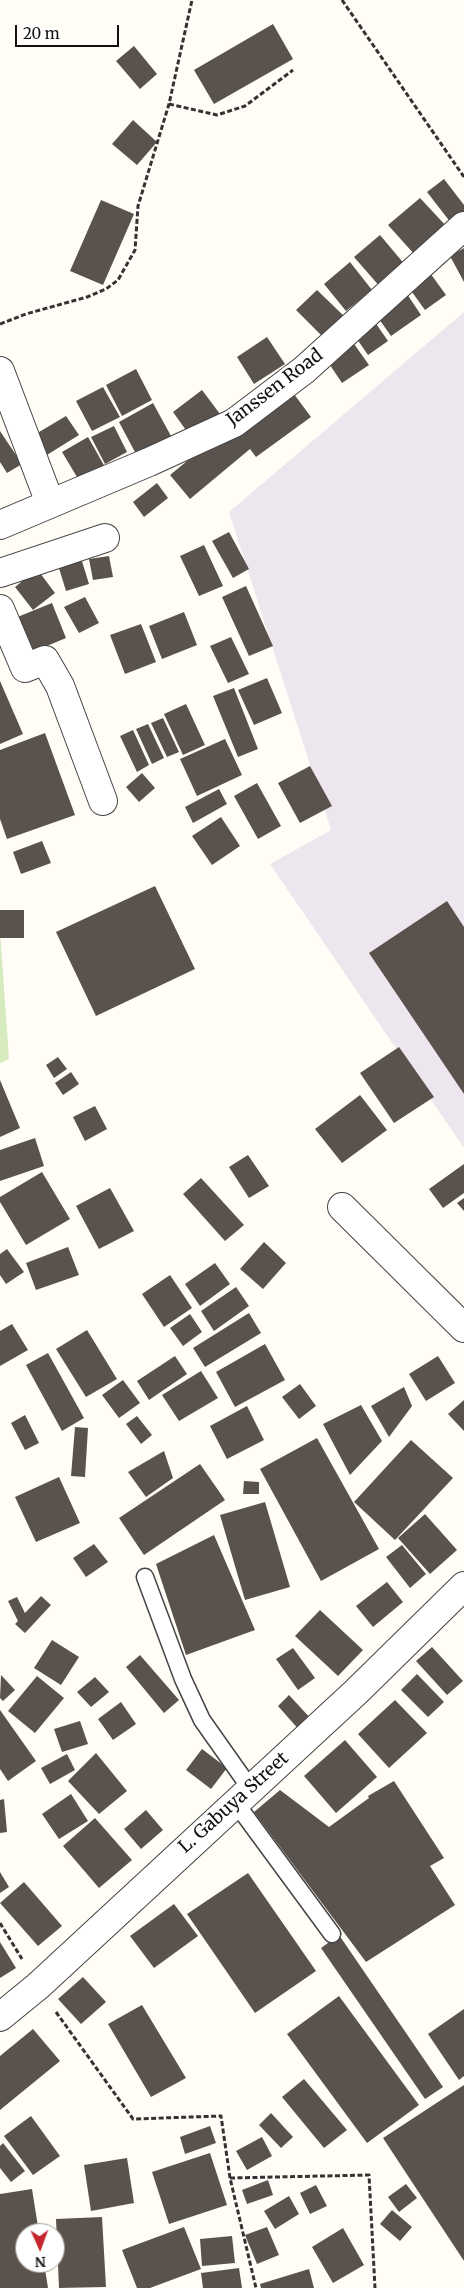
<!DOCTYPE html>
<html>
<head>
<meta charset="utf-8">
<style>
	body { margin:0 }
	#map { position:relative; width:464px; height:2288px; overflow:hidden; background:#fffdf5; font-family:Merriweather,serif }
	canvas { display:block }
	.north { position:absolute; left:15px; top:2223px; width:50px; height:50px; box-sizing:border-box; background:#fff; border:1px solid #a0a0a0; border-radius:50%; rotate:178deg; font-size:14px; font-weight:700; line-height:20px; text-align:center; color:#111 }
	.north::after { content:''; display:block; margin:auto; width:18px; height:22px; background:#c4262e; clip-path:polygon(50% 0,100% 100%,50% 72%,0 100%) }
	.scale { position:absolute; left:15px; top:25px; width:104px; height:22px; box-sizing:border-box; border:2px solid #111; border-top:0; padding-left:6px; font-size:15px; line-height:18px; white-space:nowrap; color:#111; -webkit-text-stroke:4px #fff; paint-order:stroke }
</style>
</head>
<body>
<div id="map">
<canvas width="464" height="2288"></canvas>
<div class="north">N</div>
<div class="scale">20 m</div>
</div>
<script>
const g = document.querySelector('canvas').getContext('2d');
g.lineJoin = 'round';
function fill(path, color) { g.fillStyle = color; g.fill(path, 'evenodd'); }
function trace(path, color, width, dash) { g.strokeStyle = color; g.lineWidth = width; g.lineCap = dash ? 'butt' : 'round'; g.setLineDash(dash || []); g.stroke(path); }
function label(font, color, halo, rows, align = 'center') {
  g.font = font + ' Merriweather,serif'; g.lineWidth = 5; g.setLineDash([]); g.textBaseline = 'middle'; g.strokeStyle = halo; g.fillStyle = color; for (const [text, x, y, turn = 0] of rows) {
    g.save(); g.translate(x, y); g.rotate((+turn || 0) * Math.PI / 180); g.textAlign = isNaN(turn) ? turn : align; if (halo) g.strokeText(text, 0, 0); g.fillText(text, 0, 0); g.restore();
  }
}
const industrial = new Path2D(`
	M464,312v836l-194,-284 61,-34 -102,-318z`);
const green = new Path2D(`
	M0,931l9,128 -9,4z`);
const building = new Path2D(`
	M273,24l20,35 -79,45 -20,-34z
	M134,46l23,28 -17,15 -24,-28z
	M133,120l24,22 -20,23 -25,-21z
	M444,179l20,26v8l-13,10 -24,-31z
	M420,198l27,29 -32,28 -27,-30z
	M101,200l33,14 -31,71 -33,-14z
	M380,235l26,31 -25,22 -27,-31z
	M464,248v34l-14,-26z
	M350,262l22,28 -26,21 -22,-27z
	M425,266l21,29 -21,15 -21,-29z
	M403,288l18,27 -30,21 -19,-27z
	M317,290l30,29 -21,21 -30,-30z
	M370,315l18,26 -20,14 -18,-26z
	M267,337l18,27 -31,20 -17,-27z
	M352,341l17,24 -27,18 -16,-24z
	M136,369l16,31 -30,16 -16,-31z
	M103,387l17,30 -28,14 -16,-30z
	M202,390l21,28 -30,22 -20,-28z
	M291,390l20,27 -55,40 -6,-8 -60,50 -20,-24 61,-50 9,12 -4,-7z
	M153,403l18,33 -35,18 -17,-32z
	M66,416l13,19 -37,23 -13,-20z
	M114,426l13,26 -22,12 -14,-27z
	M0,431l22,33 -15,9 -7,-11z
	M88,437l17,30 -25,15 -18,-30z
	M157,483l11,15 -24,19 -11,-15z
	M229,532l20,37 -16,9 -21,-37z
	M204,545l19,41 -24,10 -19,-40z
	M109,556l4,21 -20,3 -4,-21z
	M81,558l8,26 -23,7 -8,-26z
	M37,569l18,24 -22,17 -18,-23z
	M246,586l27,60 -24,10 -27,-59z
	M85,597l14,26 -20,10 -15,-26z
	M52,603l14,35 -36,15 -15,-35z
	M184,612l13,33 -35,14 -13,-33z
	M141,624l15,38 -31,12 -15,-39z
	M231,637l18,37 -21,9 -18,-37z
	M267,678l15,35 -28,12 -16,-35z
	M0,681l23,53 -23,10z
	M234,688l24,61 -20,8 -25,-61z
	M186,704l19,41 -22,10 -19,-41z
	M163,718l16,34 -12,5 -16,-34z
	M148,724l16,34 -12,6 -16,-35z
	M133,730l16,35 -12,7 -17,-36z
	M45,733l30,82 -68,24 -7,-20v-69z
	M225,739l17,36 -45,21 -17,-37z
	M310,766l22,40 -32,17 -22,-40z
	M142,773l13,15 -16,14 -13,-15z
	M257,783l24,43 -23,13 -24,-43z
	M219,789l8,15 -34,19 -8,-16z
	M221,817l19,29 -28,19 -20,-29z
	M42,841l9,22 -30,11 -8,-22z
	M155,886l40,83 -99,47 -40,-84z
	M447,901l17,26v167l-95,-141z
	M0,910h24v28h-24z
	M399,1047l35,50 -40,26 -34,-50z
	M58,1057l9,12 -13,9 -8,-13z
	M71,1072l8,12 -16,11 -8,-12z
	M0,1080l20,48 -20,9z
	M360,1095l27,35 -45,33 -27,-34z
	M95,1106l12,23 -22,12 -12,-24z
	M35,1138l9,28 -44,15v-31z
	M248,1155l21,31 -20,12 -20,-31z
	M464,1164v29l-21,15 -14,-19z
	M42,1172l28,47 -44,26 -26,-43v-5z
	M201,1178l43,47 -19,16 -42,-47z
	M110,1188l24,43 -35,18 -23,-43z
	M464,1198v13l-7,-8z
	M264,1242l22,21 -23,26 -23,-20z
	M68,1247l11,28 -43,15 -10,-27z
	M7,1249l17,23 -18,12 -6,-9v-21z
	M215,1263l15,21 -30,22 -15,-22z
	M170,1275l22,33 -28,19 -22,-33z
	M236,1287l13,19 -35,25 -13,-20z
	M249,1313l12,20 -56,34 -12,-19z
	M190,1314l12,18 -19,14 -13,-18z
	M12,1324l16,26 -28,16v-35z
	M87,1330l30,49 -31,18 -30,-48z
	M265,1344l20,36 -50,27 -19,-35z
	M48,1353l36,65 -22,13 -36,-66z
	M175,1356l12,18 -38,26 -12,-19z
	M438,1356l17,27 -29,18 -17,-27z
	M201,1371l17,27 -39,23 -17,-26z
	M123,1380l17,23 -21,15 -17,-23z
	M300,1384l16,22 -17,13 -17,-22z
	M404,1387l8,19 -23,31 -18,-31z
	M464,1400v31l-16,-17z
	M361,1405l21,36 -32,34 -27,-51z
	M247,1406l17,34 -37,19 -17,-33z
	M25,1415l14,28 -14,7 -14,-27z
	M137,1416l15,19 -11,9 -15,-20z
	M75,1427l13,1 -3,49 -14,-1z
	M317,1438l62,111 -58,32 -61,-112z
	M411,1440l42,38 -58,62 -41,-38z
	M164,1451l9,27 -27,19 -18,-25z
	M200,1464l25,36 -81,55 -25,-37z
	M59,1477l21,46 -44,19 -21,-45z
	M244,1481l15,1v12h-16z
	M265,1502l25,85 -45,13 -25,-85z
	M425,1514l32,36 -27,24 -32,-36z
	M214,1535l41,95 -69,25 -30,-91z
	M94,1544l14,18 -22,15 -13,-19z
	M402,1545l24,29 -16,14 -24,-31z
	M387,1582l16,20 -30,25 -17,-21z
	M41,1596l10,9 -26,28 -10,-9 3,-3 -10,-20 9,-4 8,16z
	M320,1610l43,40 -25,26 -43,-40z
	M52,1640l27,17 -18,28 -27,-17z
	M432,1647l31,34 -16,14 -31,-34z
	M293,1648l22,30 -17,12 -22,-31z
	M140,1655l39,45 -15,13 -38,-46z
	M417,1674l27,28 -16,15 -27,-27z
	M1,1675l14,15 -12,11 -3,-3z
	M37,1676l27,22 -29,35 -27,-22z
	M95,1677l14,15 -18,15 -14,-15z
	M289,1695l24,26 -12,11 -23,-26z
	M395,1700l32,33 -38,35 -31,-34z
	M121,1702l15,22 -23,16 -15,-21z
	M0,1710l36,51 -28,20 -8,-12z
	M80,1721l8,23 -26,8 -8,-23z
	M345,1740l32,37 -41,36 -32,-37z
	M202,1749l25,19 -16,21 -25,-19z
	M96,1753l31,38 -28,23 -31,-33z
	M67,1754l8,16 -25,14 -9,-16z
	M394,1781l50,77 -14,8 25,39 -89,57 -112,-150 26,-22 49,37 40,-29 -1,-2z
	M71,1794l17,27 -29,18 -17,-25z
	M4,1799l3,33 -7,1v-33z
	M146,1810l17,20 -22,19 -17,-20z
	M95,1818l37,42 -33,28 -36,-42z
	M0,1872l9,15 -9,6z
	M248,1873l68,98 -61,42 -68,-99z
	M24,1882l38,44 -24,20 -38,-43z
	M174,1904l24,32 -44,32 -24,-32z
	M339,1935l104,152 -18,12 -104,-151z
	M0,1942l16,26 -16,10z
	M83,1977l23,25 -25,22 -23,-25z
	M339,1996l80,109 -52,38 -80,-109z
	M142,2005l44,73 -35,19 -43,-73z
	M464,2009v67l-5,4 -31,-46z
	M33,2029l27,32 -60,49v-54z
	M304,2079l43,51 -23,18 -42,-51z
	M464,2085v176l-81,-123z
	M271,2113l22,24 -12,11 -22,-23z
	M31,2116l29,40 -27,19 -29,-39z
	M210,2126l6,17 -31,11 -5,-17z
	M262,2137l10,19 -25,14 -11,-19z
	M3,2143l22,28 -14,11 -11,-14v-22z
	M210,2153l17,52 -58,19 -17,-52z
	M127,2158l7,45 -43,8 -7,-46z
	M268,2180l5,15 -26,9 -5,-14z
	M406,2184l11,14 -18,14 -11,-15z
	M316,2185l11,21 -17,8 -10,-21z
	M32,2189l7,44h-14v30h19l4,25h-48v-94z
	M289,2196l10,18 -24,15 -11,-18z
	M392,2210l20,17 -12,14 -20,-17z
	M102,2217l4,70 -47,1 -3,-69z
	M184,2227l17,42 -51,19h-13l-15,-38z
	M267,2227l12,28 -22,9 -12,-29z
	M343,2228l21,37 -31,18 -21,-36z
	M232,2236l3,27 -33,3 -2,-27z
	M239,2268l3,20h-39l-2,-15z
	M309,2269l5,19h-53l-1,-4z`);
const path = new Path2D(`
	M342,0l122,177
	M169,104l48,11 28,-9 48,-36
	M0,324l26,-10 61,-17 19,-8 12,-9 17,-30 3,-44 31,-102 23,-104
	M0,1923l22,36
	M56,2012l77,107 88,-3 9,62 26,110
	M230,2178l139,-3 6,113`);
const service = new Path2D(`
	M145,1577l38,102 19,41 48,68
	M235,1802l97,132`);
const minor = new Path2D(`
	M0,371l50,132
	M0,525l149,-63 85,-39 70,-53 160,-144
	M0,573l105,-35
	M0,609l25,59 20,-8 15,26 43,115
	M342,1207l122,121`);
const tertiary = new Path2D(`
	M0,2017l38,-31 318,-294 108,-106`);
const streetNames = [
	["Janssen Road",275,388,-37],
	["L. Gabuya Street",234,1803,-42]
];
fill(industrial, '#eee6ef');
fill(green, '#d5ebbd');
fill(building, '#5a524d');
trace(service, '#444', 19);
trace(minor, '#444', 30);
trace(tertiary, '#444', 30);
trace(path, '#333', 3, [5, 2.5]);
trace(service, '#fff', 16);
trace(minor, '#fff', 28);
trace(tertiary, '#fff', 28);
label('18px', '#111', '#fff', streetNames);
</script>
</body>
</html>
